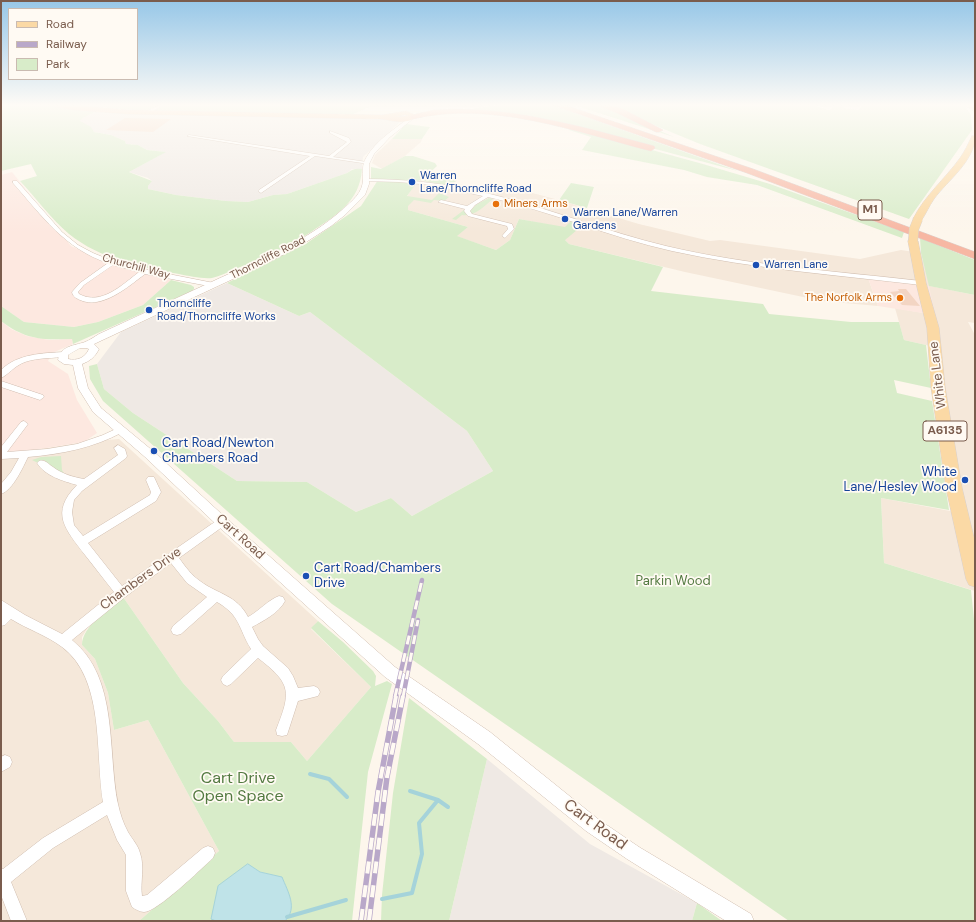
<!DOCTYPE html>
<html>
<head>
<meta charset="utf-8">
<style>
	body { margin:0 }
	#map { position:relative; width:976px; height:922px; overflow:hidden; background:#fdf6ec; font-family:"DM Sans",sans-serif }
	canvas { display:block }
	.frame { position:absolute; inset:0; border:2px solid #7a5c4d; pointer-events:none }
	.legend { position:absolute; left:8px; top:8px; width:130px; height:72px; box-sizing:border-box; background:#fffaf3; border:1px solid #cabbb1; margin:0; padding:5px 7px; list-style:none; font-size:12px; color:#7a5c4d }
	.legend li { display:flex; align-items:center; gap:8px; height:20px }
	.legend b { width:20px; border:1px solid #cabbb1 }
</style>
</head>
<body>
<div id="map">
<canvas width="976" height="922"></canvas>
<div class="frame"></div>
<ul class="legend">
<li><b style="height:5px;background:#fbd9a5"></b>Road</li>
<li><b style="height:5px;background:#b9a8c9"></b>Railway</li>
<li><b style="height:11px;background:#d8ecc9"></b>Park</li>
</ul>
</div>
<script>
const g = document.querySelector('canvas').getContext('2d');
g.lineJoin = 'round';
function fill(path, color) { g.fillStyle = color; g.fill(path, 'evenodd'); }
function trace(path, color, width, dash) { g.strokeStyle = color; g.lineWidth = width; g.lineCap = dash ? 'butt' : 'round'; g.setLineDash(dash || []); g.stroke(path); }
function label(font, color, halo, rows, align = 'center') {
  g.font = font + ' "DM Sans",sans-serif'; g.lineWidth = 3.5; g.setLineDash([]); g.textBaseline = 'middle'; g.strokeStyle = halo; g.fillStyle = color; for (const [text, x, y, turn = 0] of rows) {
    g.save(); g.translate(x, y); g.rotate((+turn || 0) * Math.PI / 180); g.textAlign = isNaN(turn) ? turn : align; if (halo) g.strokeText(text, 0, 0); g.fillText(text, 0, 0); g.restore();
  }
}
const residential = new Path2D(`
	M403,138l19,1 -1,3 -16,14 -23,13 -10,-6 3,-8 17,-16z
	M427,174l30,6 -6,6 29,6 11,-10 68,18 80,24 71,17 10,-1 140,19 41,-9 20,3 9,33 45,9v28l-7,-1 7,13v256l-91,-28 -3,-65 85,16 -17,-93 -10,-73 -35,-8 -9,-32 40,7 -67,-37 10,28 -56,-5 -137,-29 -116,-28 -4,-4v-12l-46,-9 -9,21 -14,10 -40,-14 12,-9 -60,-17 -6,-6 15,-23z
	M119,439l199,182 -7,8 60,58 -64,74 -16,-19h-57l-16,-21 -35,-38 -60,-86 -36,32 -5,8v8l13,14 13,34 6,37 34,-10 71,131 -80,70h-138v-466l83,-13z`);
const commercial = new Path2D(`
	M12,172l59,74 47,21 53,13 -28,25 -45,17 -24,5 -50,-5 -16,-11 -7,-5v-131z
	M868,278l61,8 6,29 -57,-9z
	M1,321l10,8 16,7 22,4 23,-1 1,5 -21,9 -4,8 20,13 9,26 20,33 -13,9 -83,13z`);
const industrial = new Path2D(`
	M95,112l222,5 75,2 9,2 -38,36 -1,12h-10l-5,4 -60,21 -14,1 -25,7 -22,-1 -50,-6 -28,-6v-3l4,-5 -4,-3 -19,-6 36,-20 -18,-2 -9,-5 -12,-1 -1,-3 -14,-6 -17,-3 -14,-11 3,-3z
	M227,283l72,33 11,-4 157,119 26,40 -81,45 -21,-18 -35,14 -49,-30 -70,-1 -104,-68 -29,-24 -7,-25 24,-32z
	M487,759l103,85 107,59 -5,18h-243z`);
const green = new Path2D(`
	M1,104h36l56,7 2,1 -12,6 -3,3 11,6 3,5 17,3 14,6 1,3 12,1 9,5 19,2 -37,20 23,9 -4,5v3l28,6 50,6 22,1 25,-7 14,-1 60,-21c5,-4 9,-5 15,-4 -2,33 -26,46 -51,63 -24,15 -49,27 -76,37 -7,3 -15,7 -23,9 -10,1 -23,-2 -33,-4 -38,-7 -79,-15 -110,-40 -18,-15 -33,-36 -49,-53l17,-5 -6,-12 -30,7z
	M59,104h101l-14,7z
	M166,104h211l-24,10 14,1 -210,-4 -1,-1z
	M504,104h45l189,67 -207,-55 -53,-5 -62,4 -2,-1 56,-5z
	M570,104h22l16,4 66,29z
	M603,104h208l18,6 5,-4 24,4 5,-6h101l7,11 1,15 -63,89 -209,-75z
	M406,124l24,3 -8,12h-30z
	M572,128l131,36 67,20 134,48 -2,6 -145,-53 -50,-8 -23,-7 -102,-20 9,-13 -22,-7z
	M405,156h8l22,7 2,3 -9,8 29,6 -7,6 -31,-6 -12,16 25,4 7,-7 10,4 -5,4 -10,-1 -3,3 -17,-3 -6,6v4l60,17 -11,9 39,14 14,-10 9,-21 46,8 6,-6 12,4 -18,15 4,4 94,23 -12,24 112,13 6,10 82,8h48l5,18 22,5 5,43 -37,-8 3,13 35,8 17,109 -68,-12 3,65 87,27 4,39v292h-186l-457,-317 -229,-203 -13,-22 -1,-13 8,-2 7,25 29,24 104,68 70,1 49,30 35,-14 21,18 81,-45 -26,-40 -157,-119 -11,4 -72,-33 80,-40 54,-37 17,-26h-7v-13l10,2z
	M571,183l23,4 -7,21 -28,-8z
	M489,198l4,1c-9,7 -18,18 -31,16l-6,5 -4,-1 12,-9h7l6,-6z
	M920,238l55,22v35l-46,-9 -8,-33z
	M171,280l20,5 3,2v2l-2,2 -119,53 -1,-5c-30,1 -46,1 -71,-18v-15l23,16 50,5 24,-5 45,-17z
	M61,456l1,14 3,5 -9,-4 -12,-11 -6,3 -6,-3 9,-3z
	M123,597l60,86 35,38 16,21h57l16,19 64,-74 -60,-59 7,-7 25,21 30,29 3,5 -1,10 12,-5 5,3 -24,88 -16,149h-67l4,-4 -7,-39 -22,-6 -12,-7 -37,53 5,3h-77l80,-70 -71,-131 -34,10 -6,-37 -13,-34 -13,-14c0,-19 28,-37 41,-48z
	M409,698l78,61 -38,162h-68l1,-26 11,-102z
	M697,903l25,18h-30z`);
const water = new Path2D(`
	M248,864l12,8 22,5c6,15 16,31 3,44h-69l-5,-2 7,-33z`);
const stream = new Path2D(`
	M310,774l19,5 18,18
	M410,791l28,9 10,7
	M382,899l30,-6 10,-39 -3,-31 19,-23
	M287,917l59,-17`);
const building = new Path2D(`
	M125,118l46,1 -18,13 -47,-2z
	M898,289h8l14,17 -18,-1 -12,-13 9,-1z`);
const minor = new Path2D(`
	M161,104h5l-17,9 -3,-1z
	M330,131l19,7 2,4 -18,15 34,5 2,1v1l-54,-8 -54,37 -3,-2 1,-1 51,-34 -123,-20 2,-1 140,21 18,-14 -17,-9z
	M367,179c42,0 82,5 123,15 59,14 117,38 176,52 84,20 170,25 255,35l3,2 -3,2c-83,-10 -167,-16 -249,-34 -63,-14 -122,-40 -184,-54l-13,8 -5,6 2,3 40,10 2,5 -9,9 -3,-2 6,-7 -1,-3 -39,-10 -4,-5 1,-2 -27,-7 3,-2 26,6 16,-10 -52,-11 -32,-3 -34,-1v-1z
	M13,181h4l45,51 16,13 15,8 17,7 6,1 1,1 26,7 71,14 3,2 -3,2 -69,-13c-16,12 -43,36 -65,26 -4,-2 -7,-3 -8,-8l8,-9 28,-20c-43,-14 -66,-47 -95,-80zM113,265l26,7c-17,13 -38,34 -60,22l-1,-2 6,-7z
	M64,352l4,2 -1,2c-14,3 -28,1 -42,6 -11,4 -17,13 -24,16v-8c16,-16 42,-17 63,-18z
	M1,381l42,14 1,2 -4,3 -39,-13z
	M24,421l4,3 -21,28 40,-3 30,-5 26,-9 17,-8 4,3 -1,2c-30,16 -61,22 -95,25 -5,10 -15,33 -27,37v-10l10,-12 8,-14 -18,1v-12l20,-25z
	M118,445l7,4 2,7 -1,2 -44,33 -8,9 -2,12 2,13 9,11 67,-41 1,-3 -5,-12 2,-3h6l7,15 -5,9 -68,42 34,43 97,-67 3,-1 3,1 2,3 -2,3 -46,33c6,8 12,17 21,23 17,13 37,14 48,36 11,-6 20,-17 31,-21l4,1 2,4c-6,12 -22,20 -33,26l6,12 5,7 25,22 5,8 5,12 16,-2 4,2 2,4 -2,4 -20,5 -11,34 -5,1 -5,-1 -1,-5c15,-38 16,-46 -18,-72l-27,26 -4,2 -4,-2 -2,-4 2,-4 28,-27c-13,-21 -10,-33 -34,-47l-36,32 -4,1 -4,-1 -2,-4 2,-4 34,-29 -20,-14 -16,-20 -46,34 -53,43c47,38 35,110 46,164 2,9 5,19 10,28 4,7 10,13 12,21 5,14 0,29 2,43l5,-1 56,-47 5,-2 5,2 2,5 -2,5c-12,11 -56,54 -69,54 -4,0 -9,-3 -12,-5l-6,-16v-36l-9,-15 -10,-25 -54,33 -42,34 16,39h-16l-10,-26v-26h2l40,-31 60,-36c-8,-49 2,-123 -41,-155 -16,-12 -35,-18 -51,-28l-6,6 -4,1v-26l24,15 37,19 52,-42c-10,-12 -19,-25 -29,-37 -19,-25 -36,-42 -8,-70 -14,-4 -32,-9 -40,-22l2,-2c6,-2 9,3 14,6 9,7 20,10 31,12l34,-24 -4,-7z
	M5,755l5,2 2,5 -2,5 -9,5v-15z`);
const tertiary = new Path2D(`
	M410,117l4,1 -24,19 -16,17 -5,10v20l-4,11 -20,20 -14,11 -31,20 -33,17 -173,81 5,5c-4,8 -9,12 -17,15l6,24 13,20 52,43 73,67 169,149 95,65 108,87 41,28 112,67 3,7h-28l-99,-62 -41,-28 -108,-87 -93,-67 -167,-151 -73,-69 -52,-45 -15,-24 -5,-23 -9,-1 -6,-4c3,-15 16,-14 27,-18 5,-2 9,-5 14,-8 40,-19 81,-37 121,-56 42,-19 87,-37 122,-68 10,-9 21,-17 21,-31 0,-8 -1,-14 3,-21 10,-18 29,-29 44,-41zM80,348h6l3,1c-4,9 -12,12 -21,10v-4z`);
const primary = new Path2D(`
	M964,104h7l4,3v5z
	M972,136h3c0,25 -27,44 -41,63 -5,7 -8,15 -13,22h-6l-2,-2c12,-24 32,-40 47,-61 5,-7 8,-14 12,-22z
	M913,238l5,3 8,42 13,45 6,59 17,101 13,54v45l-6,-2 -3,-6 -20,-91 -15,-101 -4,-59 -11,-45 -8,-42z`);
const trunk = new Path2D(`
	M42,104h18l68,6 254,5 24,-4 11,5c-9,9 -24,5 -35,3l-254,-5 -54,-4zM405,115l4,1 -14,1z`);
const motorway = new Path2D(`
	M550,104h12l191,65 222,83v7l-228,-86z
	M594,104h12l17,5 40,21 -4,2h-3l-39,-19z
	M434,110c76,-5 148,17 220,36l1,2 -4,3c-74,-19 -161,-51 -238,-32l-4,-2 7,-3z`);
const railFar1 = new Path2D(`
	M395,697l27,-117
	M403,697l15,-77`);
const rail = new Path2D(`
	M361,921l17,-129 18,-96
	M369,921l18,-144 16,-81`);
const primaryBridge = new Path2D(`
	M913,241l1,-12 4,-10`);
const markers = [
	[412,182,4,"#1a4fb4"],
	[496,204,4,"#e8710a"],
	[565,219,4,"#1a4fb4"],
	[756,265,4,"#1a4fb4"],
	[900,298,4,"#e8710a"],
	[149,310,4,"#1a4fb4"],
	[154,451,4,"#1a4fb4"],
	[965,480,4,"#1a4fb4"],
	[306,576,4,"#1a4fb4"]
];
const farTransitnames = [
	["Warren",420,176],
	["Lane/Thorncliffe Road",420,189],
	["Warren Lane/Warren",573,213],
	["Gardens",573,226],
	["Warren Lane",764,265],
	["Thorncliffe",157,304],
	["Road/Thorncliffe Works",157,317]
];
const farFoodnames = [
	["Miners Arms",504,204],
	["The Norfolk Arms",892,298,"right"]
];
const farStreetnames = [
	["Thorncliffe Road",268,258,-27],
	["Churchill Way",136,267,15]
];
const shields = [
	[870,210,24],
	[945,431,44]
];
const shieldNames = [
	["M1",870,210],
	["A6135",945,431]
];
const streetNames = [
	["White Lane",938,375,-97],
	["Cart Road",240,537,42],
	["Chambers Drive",141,579,-36]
];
const transitNames = [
	["Cart Road/Newton",162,444],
	["Chambers Road",162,459],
	["White",957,473,"right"],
	["Lane/Hesley Wood",957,488,"right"],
	["Cart Road/Chambers",314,569],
	["Drive",314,584]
];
const parkNames = [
	["Parkin Wood",673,582]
];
const nearParknames = [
	["Cart Drive",238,779],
	["Open Space",238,797]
];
const nearStreetnames = [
	["Cart Road",595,825,36]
];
fill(residential, '#f5e8da');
fill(commercial, '#fde8e0');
fill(industrial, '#efe9e4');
fill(green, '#d8ecc9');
fill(water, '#bfe3e8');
trace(water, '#a5d3da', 1);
trace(stream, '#a5d3da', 4);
fill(building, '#f3d5c3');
trace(minor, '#d1beb0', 1);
trace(tertiary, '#d1beb0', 1);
trace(primary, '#dad1cd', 1);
trace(trunk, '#dad1cd', 1);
trace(motorway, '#dad1cd', 1);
fill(minor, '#fff');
fill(tertiary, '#fff');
fill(primary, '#fbd9a5');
fill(trunk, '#f9c8a4');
fill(motorway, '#f7b7a3');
trace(railFar1, '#b9a8c9', 4.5);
trace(rail, '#b9a8c9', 5.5);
trace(railFar1, '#fffaf3', 3, [9]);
trace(rail, '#fffaf3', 4, [12]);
trace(primaryBridge, '#dad1cd', 10, []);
trace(primaryBridge, '#fbd9a5', 9);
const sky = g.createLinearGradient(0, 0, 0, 233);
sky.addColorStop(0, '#97c7e8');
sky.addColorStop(0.45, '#fefbf6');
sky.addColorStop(1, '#fefbf600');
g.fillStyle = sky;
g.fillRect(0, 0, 976, 233);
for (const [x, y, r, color] of markers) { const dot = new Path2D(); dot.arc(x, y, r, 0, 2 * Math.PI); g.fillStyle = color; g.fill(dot); trace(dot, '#fffaf3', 1.5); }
label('11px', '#164399', '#fffaf3', farTransitnames, 'left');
label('11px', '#c56008', '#fffaf3', farFoodnames, 'left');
label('11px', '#7a5c4d', '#fffaf3', farStreetnames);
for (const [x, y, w] of shields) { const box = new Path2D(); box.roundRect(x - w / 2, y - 10, w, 20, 3); g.fillStyle = '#fffaf3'; g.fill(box); trace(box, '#7a5c4d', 1); }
label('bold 12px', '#7a5c4d', null, shieldNames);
label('13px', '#7a5c4d', '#fffaf3', streetNames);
label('13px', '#164399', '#fffaf3', transitNames, 'left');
label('13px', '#537a41', '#fffaf3', parkNames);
label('16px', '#537a41', '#fffaf3', nearParknames);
label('16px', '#7a5c4d', '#fffaf3', nearStreetnames);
</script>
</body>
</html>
